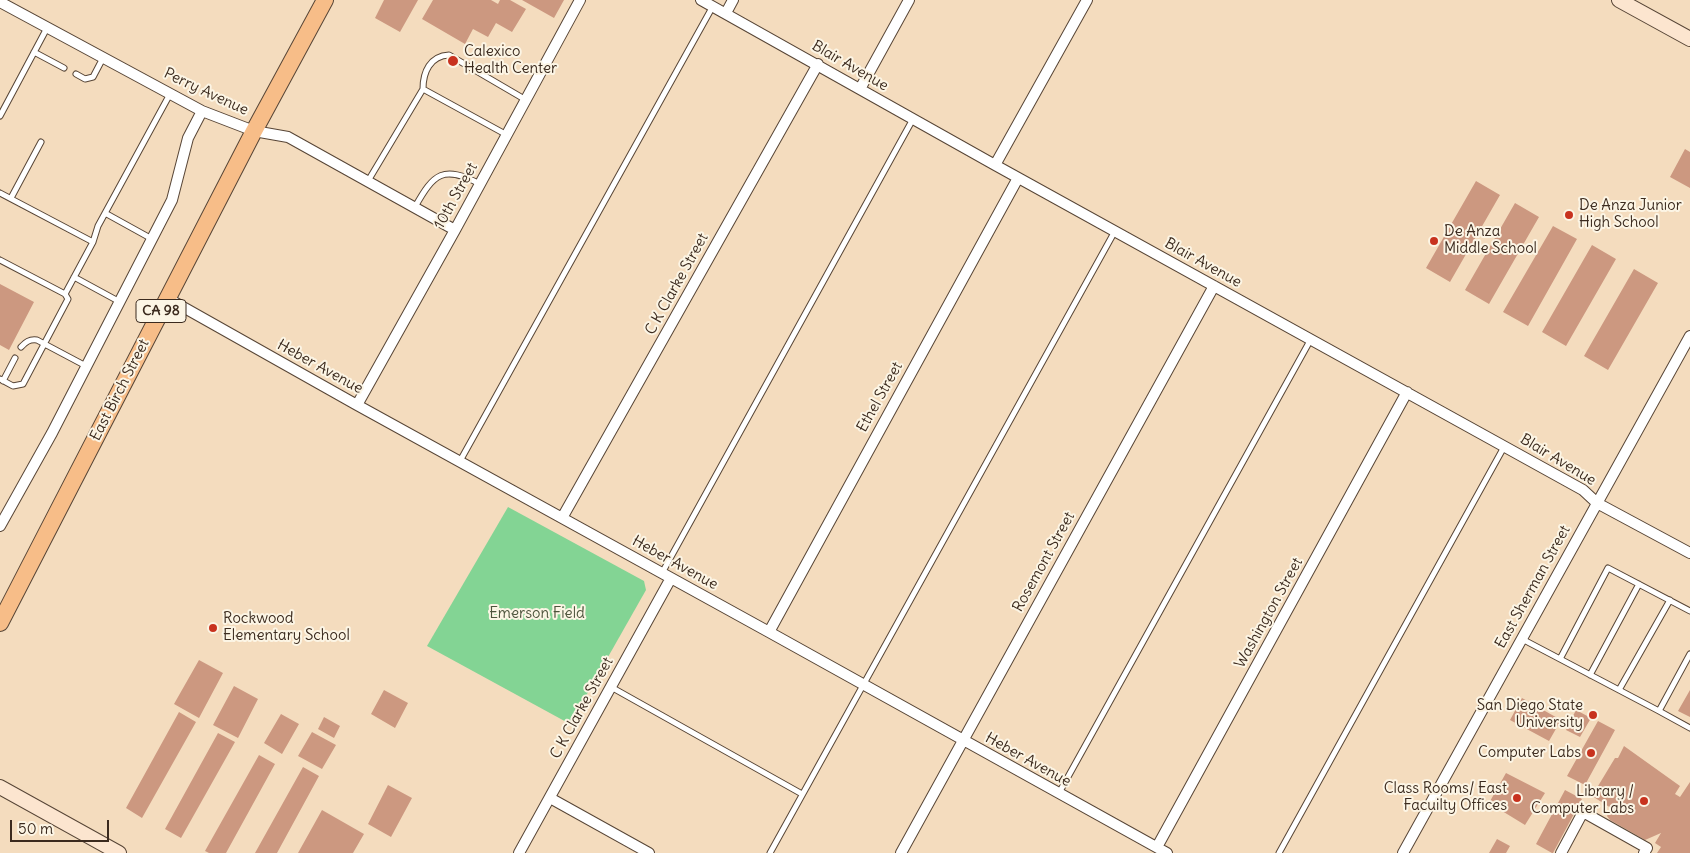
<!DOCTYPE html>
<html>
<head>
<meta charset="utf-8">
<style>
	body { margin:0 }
	#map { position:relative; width:1690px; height:853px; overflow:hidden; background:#f4dcbe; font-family:Delius,sans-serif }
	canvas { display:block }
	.scale { position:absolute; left:10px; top:820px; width:99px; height:22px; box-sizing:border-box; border:2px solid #3b2a1e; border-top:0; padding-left:6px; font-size:15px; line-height:18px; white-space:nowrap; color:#3b2a1e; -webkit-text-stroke:4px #fcf5e5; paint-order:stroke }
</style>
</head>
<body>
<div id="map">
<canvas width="1690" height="853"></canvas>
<div class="scale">50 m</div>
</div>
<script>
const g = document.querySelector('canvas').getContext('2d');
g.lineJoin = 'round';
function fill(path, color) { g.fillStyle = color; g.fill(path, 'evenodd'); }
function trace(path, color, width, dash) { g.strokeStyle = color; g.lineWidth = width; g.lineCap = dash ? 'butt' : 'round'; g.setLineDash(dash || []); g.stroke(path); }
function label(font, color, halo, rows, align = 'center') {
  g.font = font + ' Delius,sans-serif'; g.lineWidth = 4; g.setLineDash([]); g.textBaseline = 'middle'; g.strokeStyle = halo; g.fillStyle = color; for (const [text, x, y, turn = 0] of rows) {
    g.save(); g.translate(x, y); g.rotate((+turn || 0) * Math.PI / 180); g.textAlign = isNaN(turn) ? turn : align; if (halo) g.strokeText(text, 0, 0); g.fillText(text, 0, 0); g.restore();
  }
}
const green = new Path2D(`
	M508,507l136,74 2,9 -76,134 -143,-78z`);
const building = new Path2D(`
	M384,0h34l-18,32 -25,-14z
	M433,0h58l7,4 2,-4h10l16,9 -14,23 -16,-9 -8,14 -15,-8 -8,15 -43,-25z
	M522,0h42l-10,18z
	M1685,149l5,3v36l-20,-11z
	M1476,181l24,14 -50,87 -24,-14z
	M1515,203l24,14 -50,87 -24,-14z
	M1553,226l24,13 -49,87 -25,-14z
	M1592,245l24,14 -50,87 -24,-14z
	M1634,269l24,14 -50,87 -24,-14z
	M0,284l34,18 -25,48 -9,-5z
	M199,660l24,13 -24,45 -25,-14z
	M234,686l24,13 -20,39 -25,-13z
	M384,690l24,13 -13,25 -24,-14z
	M1690,690v27l-12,-6z
	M1522,698l39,22 -12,21 -39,-21z
	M1576,710l15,8 -11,19 -14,-7z
	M179,712l17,10 -54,96 -16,-10z
	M281,714l18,10 -17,30 -18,-11z
	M324,717l16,9 -6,12 -16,-9z
	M1598,721l17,9 -30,55 -18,-9z
	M312,732l24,13 -14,24 -24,-13z
	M218,733l17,9 -54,96 -16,-9z
	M1624,746l56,40 -5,8 5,3 10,-15v71h-33l4,-6 -6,-4 6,-10 -16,7 -35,-20 -3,-4 4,-8 -19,-12 23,-38h3z
	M259,755l16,9 -49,89h-17l-4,-2z
	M303,767l16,9 -42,77h-22z
	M1506,773l39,20 -20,32 -36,-22z
	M388,785l24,13 -21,39 -23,-13z
	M1565,790l17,9 -29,54h-1l-16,-9z
	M322,810l42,24 -11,19h-55z
	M1497,839l13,7 -4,7h-17z`);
const lane = new Path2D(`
	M34,52l30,16
	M76,74l9,5 8,-2 10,-19
	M423,89c0,-17 7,-33 26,-34l77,45
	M0,116l47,-88
	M368,181l55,-92 84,46
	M0,193l93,49
	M11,198l30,-56
	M415,207c19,-34 28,-42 65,-23
	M105,213l47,26
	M0,260l65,34 3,5 -45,85 -10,2 -13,-7
	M74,277l46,25
	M65,294l28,-52 5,-16 72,-132
	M21,347c5,-5 8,-8 16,-7l49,26
	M3,381l12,-23
	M460,461l253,-455
	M662,573l251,-454
	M1522,639l137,72 31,-57
	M1560,659l48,-91 82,43
	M1590,675l49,-91
	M611,687l191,107
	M1619,690l51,-90
	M1659,711l31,17
	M1059,793l252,-454
	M770,853l345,-622
	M1279,853l225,-406`);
const street = new Path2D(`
	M701,0l294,165 588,325 14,13 93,50
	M0,2l202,109 52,20 34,6 167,93
	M726,13l7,-13
	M860,89l49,-89
	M995,165l92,-165
	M167,298l190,107 412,227 398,221
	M357,405l98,-175 125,-230
	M562,518l256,-454
	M0,526l52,-93 120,-233 16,-62 14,-27
	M769,632l249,-454
	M550,798l99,55
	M1157,847l250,-455
	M519,853l152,-275
	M901,853l313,-567
	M1403,853l287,-517
	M1561,853l22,-41 64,36 -3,5`);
const secondary = new Path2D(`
	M1619,0l71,39
	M0,787l119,66`);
const primary = new Path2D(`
	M0,623l254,-492 71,-131`);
const markers = [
	[453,61,6,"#c8321e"],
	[1569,215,5,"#c8321e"],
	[1434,241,5,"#c8321e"],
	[213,628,5,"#c8321e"],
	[1593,715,5,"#c8321e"],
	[1591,753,5,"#c8321e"],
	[1517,798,5,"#c8321e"],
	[1644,801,5,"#c8321e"]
];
const shields = [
	[161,311,50]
];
const shieldNames = [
	["CA 98",161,311]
];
const poiNames = [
	["Calexico",464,52],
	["Health Center",464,69],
	["De Anza Junior",1579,206],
	["High School",1579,223],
	["De Anza",1444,232],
	["Middle School",1444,249],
	["Rockwood",223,619],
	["Elementary School",223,636],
	["San Diego State",1583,706,"right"],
	["University",1583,723,"right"],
	["Computer Labs",1581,753,"right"],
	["Class Rooms/ East",1507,789,"right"],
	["Facuilty Offices",1507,806,"right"],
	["Library /",1634,792,"right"],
	["Computer Labs",1634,809,"right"]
];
const streetNames = [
	["Blair Avenue",850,66,30],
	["Perry Avenue",206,92,25],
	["10th Street",456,196,-61],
	["Blair Avenue",1203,263,29],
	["C K Clarke Street",677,284,-61],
	["Heber Avenue",320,367,29],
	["East Birch Street",120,390,-63],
	["Ethel Street",880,397,-61],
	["Blair Avenue",1558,460,31],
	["Rosemont Street",1044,562,-61],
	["Heber Avenue",675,563,29],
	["East Sherman Street",1533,587,-61],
	["Washington Street",1269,613,-61],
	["C K Clarke Street",582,708,-61],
	["Heber Avenue",1028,760,29]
];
const parkNames = [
	["Emerson Field",537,614]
];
fill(green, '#83d494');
fill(building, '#cc9880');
trace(lane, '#574536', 7);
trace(street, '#574536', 12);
trace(secondary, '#574536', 16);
trace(primary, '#574536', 18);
trace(lane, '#fff', 5);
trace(street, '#fff', 10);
trace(secondary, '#fce5cf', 14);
trace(primary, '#f7bd88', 16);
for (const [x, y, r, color] of markers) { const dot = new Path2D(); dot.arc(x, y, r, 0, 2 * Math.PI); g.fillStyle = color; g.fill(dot); trace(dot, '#fcf5e5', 2); }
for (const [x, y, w] of shields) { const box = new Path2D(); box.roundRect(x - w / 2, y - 11.5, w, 23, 4); g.fillStyle = '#fcf5e5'; g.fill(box); trace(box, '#3b2a1e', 1); }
label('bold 14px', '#3b2a1e', null, shieldNames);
label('15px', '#3b2a1e', '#fcf5e5', poiNames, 'left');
label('15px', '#3b2a1e', '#fcf5e5', streetNames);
label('15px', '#4d543c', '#fcf5e5', parkNames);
</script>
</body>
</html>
